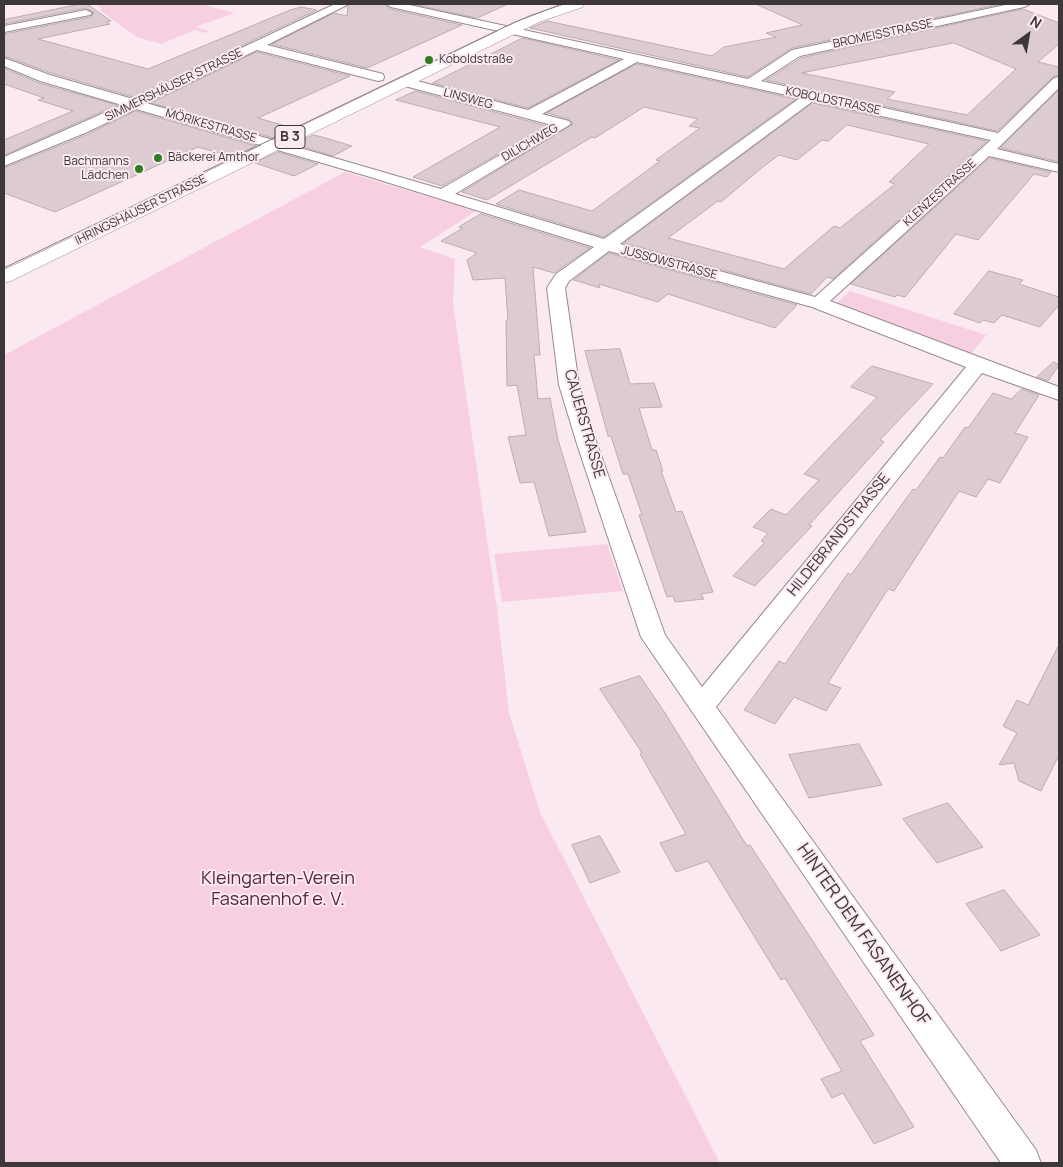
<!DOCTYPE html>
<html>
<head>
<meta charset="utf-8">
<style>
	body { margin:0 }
	#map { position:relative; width:1063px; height:1167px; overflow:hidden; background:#fbe9f1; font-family:Manrope,sans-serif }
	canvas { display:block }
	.frame { position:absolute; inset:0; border:5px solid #3e373a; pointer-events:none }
	.north { position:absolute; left:1003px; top:10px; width:50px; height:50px; -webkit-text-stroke:4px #fbe9f1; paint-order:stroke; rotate:32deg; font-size:14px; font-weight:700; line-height:20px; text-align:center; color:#3e373a }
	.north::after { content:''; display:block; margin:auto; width:18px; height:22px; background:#3e373a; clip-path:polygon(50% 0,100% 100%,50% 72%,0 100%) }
</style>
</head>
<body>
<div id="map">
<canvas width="1063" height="1167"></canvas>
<div class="frame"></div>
<div class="north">N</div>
</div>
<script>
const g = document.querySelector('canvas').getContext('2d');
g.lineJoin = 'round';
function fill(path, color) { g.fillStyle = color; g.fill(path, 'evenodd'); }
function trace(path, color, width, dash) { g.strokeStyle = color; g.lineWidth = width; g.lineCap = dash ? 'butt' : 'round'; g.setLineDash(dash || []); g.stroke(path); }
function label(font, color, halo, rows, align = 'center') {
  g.font = font + ' Manrope,sans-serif'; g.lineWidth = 4; g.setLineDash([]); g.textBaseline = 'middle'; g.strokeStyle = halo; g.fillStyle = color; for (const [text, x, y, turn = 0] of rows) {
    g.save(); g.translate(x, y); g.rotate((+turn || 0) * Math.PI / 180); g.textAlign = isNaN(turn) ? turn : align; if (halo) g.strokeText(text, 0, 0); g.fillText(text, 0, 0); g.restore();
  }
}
const green = new Path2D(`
	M96,4h110l5,3 24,6 -40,14 14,4 -4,2 -10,-3 -34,14 -24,-7 -38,-27 3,-1z
	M345,172l131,39 -56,36 35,12 -2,45 44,304 12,105 31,99 180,351h-716v-808z
	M850,291l136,44 -16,20 -133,-52z
	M607,544l16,47 -121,11 -8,-48z`);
const building = new Path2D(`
	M81,4h6l24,17 -5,1 4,2 -72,15 110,30 142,-59 11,-3 16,3 -184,87 -82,-24 -47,-17v-22l86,-17 4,-4 -8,-5 -82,16v-4z
	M351,4h33l7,5 71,16 -95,43 -95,-24 62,-31 13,3 1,-9z
	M413,4h95l-31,14z
	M756,4h246l-210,44 -44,29 -218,-49 17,-7 165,35 12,-9 52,-10 -10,-4 36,-8z
	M1023,9l36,14v21l-21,18 21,5v8l-6,2 -56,54 -231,-51 35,-22zM954,43l62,26 -49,46 -80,-16 8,-7 -93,-19z
	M523,38l96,22 -91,48 -95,-25z
	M257,52l93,24 -92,42 34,10 -19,10 -122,-35z
	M637,64l159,35 -192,138 -108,-33 23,-14 73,21 68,-50 -4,-1 44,-32 -11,-2 9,-7 -54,-12 -49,31 -3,-1 -105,63 -25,-8 111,-68 -4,-5 -22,-6z
	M4,68l35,15 78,22 -113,50v-15l69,-29 -35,-11 6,-2 -40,-14z
	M1059,90v72l-58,-14z
	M416,91l131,35 -105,60 -29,-9 87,-50 -104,-27z
	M813,103l174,38 -154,138 -6,-2 -16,17 -187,-51zM847,125l82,19 -40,38 6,2 -55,44 -6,-2 -50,43 -116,-31 50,-37 3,1 43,-36 15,-11 18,5 25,-20 6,1z
	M136,111l120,35 -23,11 -35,-10 -143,65 -51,-19v-25l82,-33z
	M314,135l8,2 30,9 -19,10 -39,-12z
	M278,152l40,12 -24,12 -39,-13z
	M990,158l61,14 -4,5 -13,-3 -56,66 -22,-6 -51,63 -8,-2 -2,2 -44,-13z
	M481,214l109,34 -36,25 -21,-6 7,88h-6l4,44 12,-1 8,42 28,92 -37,4 -15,-54 -14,1 -12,-46 18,-2 -9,-50 -10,1 -1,-66h2l-3,-42 -32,2 -6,-20 10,-7 -36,-12 22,-13 -4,-1z
	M609,253l188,52 -22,23 -107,-34 -10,8 -59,-18 1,4 -26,-8z
	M989,271l34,9 -4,4 40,13v8l-19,22 -38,-12 -8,8 -11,-3 -3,3 -26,-9z
	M620,349l10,35 24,-1 8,24 -23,1 13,42h4l7,21h-2l15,41 6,-1 31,81 -12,2 3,5 -29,3 -2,-6 -6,1 -28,-82h3l-14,-41h-5l-12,-38h-3l-23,-85z
	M1054,362l5,3 -11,16 -11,-4z
	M872,366l61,18 -53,56 4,2 -75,83 3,1 -57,60 -22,-10 32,-34 -4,-1 7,-8 -15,-6 18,-18 15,6 33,-35 -15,-6 73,-77 -26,-10z
	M1022,389l17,6 -24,38 13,4 -28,46 -12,-4 -12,18 -17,-6 -65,100 -6,-2 -60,94 13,5 -15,23 -32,-14 -19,27 -31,-14 35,-49 6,3 63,-91 3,2 62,-86 3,1 24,-33 3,1 22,-31 3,1 25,-35 18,6z
	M1059,645v110l-18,36 -22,-10 -5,-18 -15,2 18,-32 -14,-7 14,-26 11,5z
	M640,676l25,37 82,133 3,-1 124,190 -14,6 54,86 -40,17 -31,-51 -11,5 -11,-19 21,-8 -57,-93 -4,2 -73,-119 -32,11 -16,-29 26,-9 -46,-80 2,-1 -42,-64z
	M859,744l23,41 -73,13 -20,-43z
	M948,803l35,44 -46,16 -34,-44z
	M600,836l20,36 -30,11 -18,-38z
	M1004,890l36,45 -39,16 -35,-47z`);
const minor = new Path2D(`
	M335,4h14l-82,41 116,29 1,3 -1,3 -5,1 -121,-31 -111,53 295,86 111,-64 -151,-40 -1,-3 1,-3 5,-1 122,32 96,-51 -233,-52 -5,-3h19l343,75 44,-29 218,-46h20l-6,3 -224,49 -39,25 237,52 56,-55 5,-1v11l-62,61 62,15v8l-70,-16 -159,145 229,86v13l-77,-27 -266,334 320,443 5,13h-40l-360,-526 -64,-193 -18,-59 -12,-97 9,-14 38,-27 -227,-71 -231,-67 -51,24 -81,33v-9l118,-52 -82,-24 -36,-15v-8l46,17 83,24zM637,62l163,36 -196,141 -149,-45 116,-70 -2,-3 -27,-7zM813,101l178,39 -176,157 -195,-53zM609,251l203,56 154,60 -264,320 -37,-52 -68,-191 -18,-59 -14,-97 4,-7z
	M86,10l6,3 -2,2 -86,17v-6z`);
const primary = new Path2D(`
	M566,4h18l-1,3 -44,15 -528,259 -7,2v-13l525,-254z`);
const tram = new Path2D(`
	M4,268l511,-246 47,-18`);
const markers = [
	[429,60,5,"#337b1f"],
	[158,158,5,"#337b1f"],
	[139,169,5,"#337b1f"]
];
const farStreetnames = [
	["BROMEISSTRASSE",883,34,-12],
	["SIMMERSHÄUSER STRASSE",174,85,-26],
	["LINSWEG",468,99,15],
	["KOBOLDSTRASSE",833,101,12],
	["MÖRIKESTRASSE",211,126,16],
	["DILICHWEG",530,143,-30],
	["KLENZESTRASSE",940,193,-42],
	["IHRINGSHÄUSER STRASSE",141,210,-26],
	["JUSSOWSTRASSE",669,263,15]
];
const farPoinames = [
	["Koboldstraße",439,60],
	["Bäckerei Amthor",168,158],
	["Bachmanns",129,162,"right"],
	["Lädchen",129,176,"right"]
];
const shields = [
	[290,137,30]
];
const shieldNames = [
	["B 3",290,137]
];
const streetNames = [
	["CAUERSTRASSE",584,424,74],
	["HILDEBRANDSTRASSE",839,535,-51]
];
const nearParknames = [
	["Kleingarten-Verein",278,879],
	["Fasanenhof e. V.",278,900]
];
const nearStreetnames = [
	["HINTER DEM FASANENHOF",863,935,55]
];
fill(green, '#f8cfe1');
fill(building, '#dccbd3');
trace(building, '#bcabb2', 1);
trace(minor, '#998990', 2);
trace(primary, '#998990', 1);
fill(minor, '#fff');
fill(primary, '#fff');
trace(tram, '#84797d', 1);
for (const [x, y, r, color] of markers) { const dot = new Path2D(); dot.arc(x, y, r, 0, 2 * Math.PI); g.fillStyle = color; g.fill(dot); trace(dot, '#fbe9f1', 2); }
label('12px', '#3e373a', '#fbe9f1', farStreetnames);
label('12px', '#3e373a', '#fbe9f1', farPoinames, 'left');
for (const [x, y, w] of shields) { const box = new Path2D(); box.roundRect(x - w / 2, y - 11.5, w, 23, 4); g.fillStyle = '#fbe9f1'; g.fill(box); trace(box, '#3e373a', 1); }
label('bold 14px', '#3e373a', null, shieldNames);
label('15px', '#3e373a', '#fbe9f1', streetNames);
label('18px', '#59233f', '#fbe9f1', nearParknames);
label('18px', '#3e373a', '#fbe9f1', nearStreetnames);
</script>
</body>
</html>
